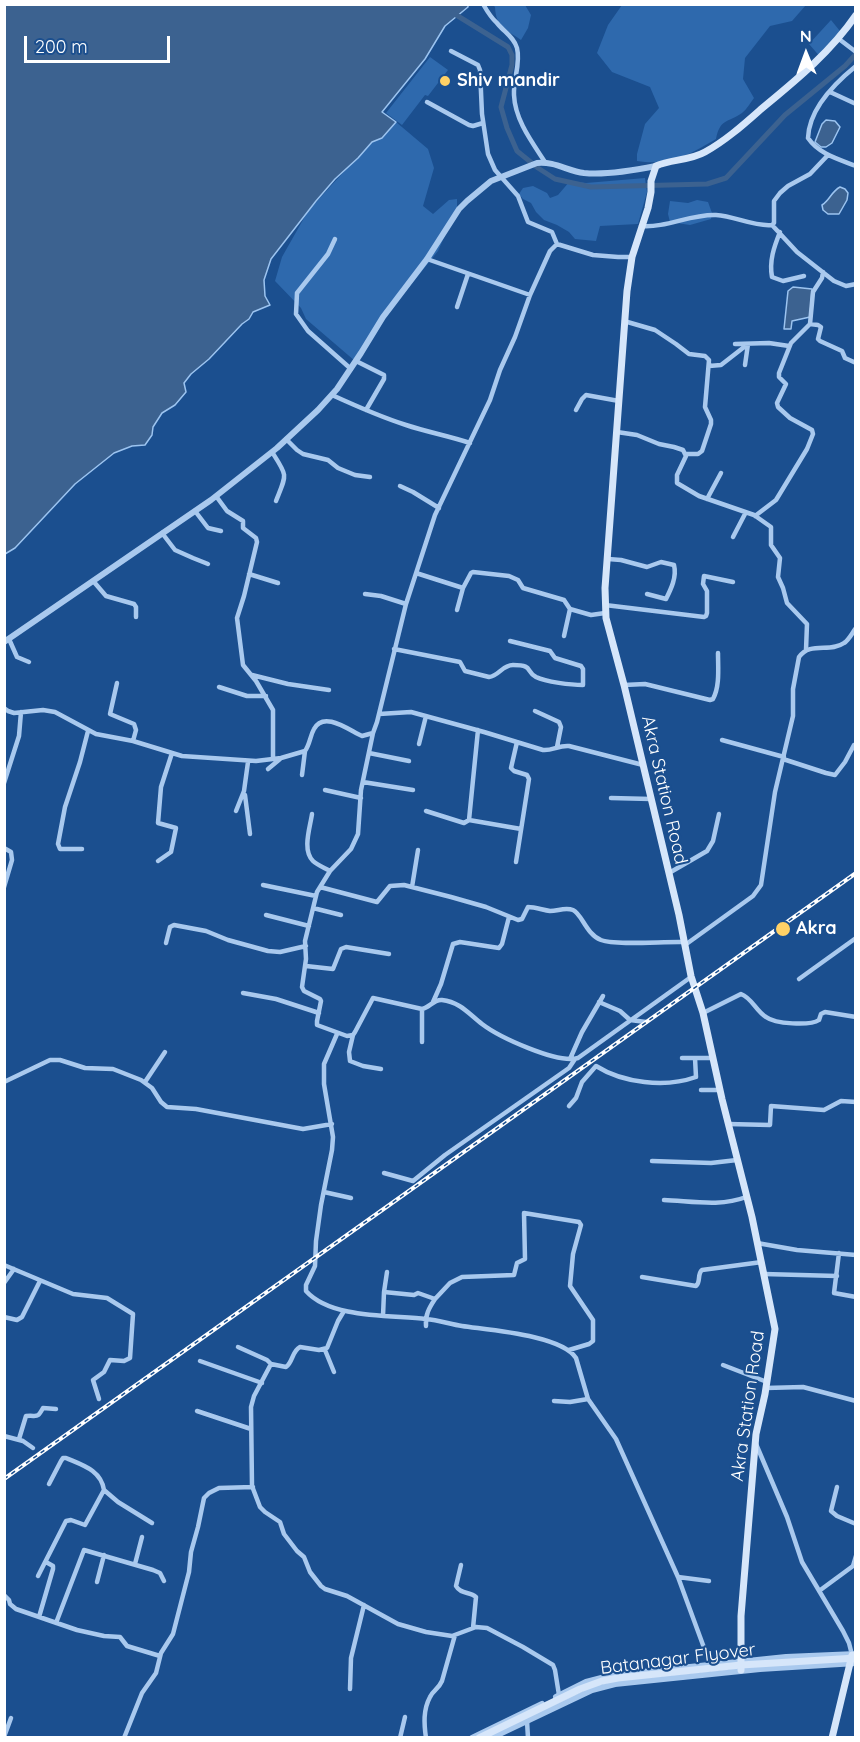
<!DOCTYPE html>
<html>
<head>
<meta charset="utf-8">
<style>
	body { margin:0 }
	#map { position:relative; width:860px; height:1742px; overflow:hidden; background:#1b4f8f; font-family:Quicksand,sans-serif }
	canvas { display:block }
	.frame { position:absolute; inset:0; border:6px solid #fff; pointer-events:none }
	.north { position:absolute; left:776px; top:24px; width:60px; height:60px; -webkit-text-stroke:4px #1b4f8f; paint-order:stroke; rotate:359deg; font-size:16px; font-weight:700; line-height:24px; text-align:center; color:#fff }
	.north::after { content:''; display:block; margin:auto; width:21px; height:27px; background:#fff; clip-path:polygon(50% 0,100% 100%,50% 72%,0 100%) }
	.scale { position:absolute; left:24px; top:36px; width:146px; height:27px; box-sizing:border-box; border:3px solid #fff; border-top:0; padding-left:8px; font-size:18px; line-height:21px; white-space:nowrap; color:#fff; -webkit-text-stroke:4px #1b4f8f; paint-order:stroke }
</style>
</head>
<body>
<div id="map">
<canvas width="860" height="1742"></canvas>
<div class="frame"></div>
<div class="north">N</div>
<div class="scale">200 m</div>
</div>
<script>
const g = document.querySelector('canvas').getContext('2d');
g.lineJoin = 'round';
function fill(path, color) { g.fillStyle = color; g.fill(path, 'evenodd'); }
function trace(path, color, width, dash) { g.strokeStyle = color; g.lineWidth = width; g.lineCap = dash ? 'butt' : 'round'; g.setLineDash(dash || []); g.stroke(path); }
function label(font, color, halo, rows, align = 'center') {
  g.font = font + ' Quicksand,sans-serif'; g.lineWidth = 4.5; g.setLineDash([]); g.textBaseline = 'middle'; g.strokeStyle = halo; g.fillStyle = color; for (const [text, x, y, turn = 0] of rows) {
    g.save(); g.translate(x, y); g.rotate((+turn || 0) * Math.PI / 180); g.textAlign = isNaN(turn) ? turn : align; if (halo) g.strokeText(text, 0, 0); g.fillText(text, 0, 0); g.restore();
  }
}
const green = new Path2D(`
	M493,5h32l6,10 -3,13 -7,12c-15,-11 -25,-12 -26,-33z
	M622,5h184l-14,16 -22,5 -25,32 -2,21 11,19c-4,5 -7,11 -12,15 -15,10 -22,6 -26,26 -27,16 -46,27 -79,22v-7l8,-30 14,-16 -9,-21 -38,-15 -15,-19 11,-28z
	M831,20l13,16 -22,23 -13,-15z
	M430,57l18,13 -20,26 -3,-1 -23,30 -16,-12z
	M396,122l32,27 6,19 -11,38 10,8 16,-14 8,-1v9l-19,43 -45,56 -38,54 -49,-42 -5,-11 -26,-27 7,-24 26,-46 64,-70 10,-3z
	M645,178l2,14 -9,32 -38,2 -4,15 -21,-2 -6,-7 -12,-7 -13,-5 -8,-8 -5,-9 -8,-4 -4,-5 4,-6 10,-2 14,7 3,5 8,-3 12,-14 16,2z
	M697,200l11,2 4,11 -1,6 -21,6 -20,-3 -2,-8 2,-13 18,2z`);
const water = new Path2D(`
	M5,4l463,1v2l-23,19 -20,33 -43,53 14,10 -14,16 -10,4 -14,16 -23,21 -19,22 -45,58 -7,21 1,16 5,9 -17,7 -4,7 -7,5 -33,35 -18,15 -7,9 2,9 -11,13 -13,8 -9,14 -1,8 -7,10 -13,1 -18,7 -39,31 -60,64 -10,6z
	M826,120l9,1 5,6 -8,16 -6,4h-5l-6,-5 7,-18z
	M840,187l5,2 3,4 -1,7 -8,14h-11l-5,-4 -1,-5c8,-5 9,-13 18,-18z
	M793,287l19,2 -2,28 -18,4 -1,8h-7l4,-38z`);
const canal = new Path2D(`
	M453,13l55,34 4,8v10l-11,42 6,21 10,23 21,17 17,11 36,8 116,-3 19,-6 59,-63 60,-49 11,-12`);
const minor = new Path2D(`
	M483,4c4,7 8,14 14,19 7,9 17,14 20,25 4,16 -4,31 -3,47 1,25 18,47 31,67
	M839,39l17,13
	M451,51l27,14 2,5 2,44 6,40 7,16 23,26 10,26 24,10 5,12
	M856,66c-21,17 -47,43 -48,72 11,16 30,21 48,28
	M830,92l26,12
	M427,102l42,23 4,1 10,-3
	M772,225l25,27 37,29 12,5 10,-2
	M641,226c26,2 49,-12 75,-11 19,1 38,12 56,10l2,-2v-22l6,-8 8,-7 22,-12 18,-19
	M780,232c-6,15 -11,29 -8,45l11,4 21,-5
	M335,239l-7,15 -31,39 -1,21 12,17 43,38
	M632,257h-14l-25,-2 -36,-11 -7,7 -20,44 -15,42 -15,33 -10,30 -55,115 -29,89 -29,118 -4,11 -12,57 -3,44 -7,15 -21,22 -13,21 -12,49 1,18 -4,28 2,4 16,8 1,2 -4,20v4l30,11 6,-1 2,-3 18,-34 49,11c7,-1 12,-10 20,-9 18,2 27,14 40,24 17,13 75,40 96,34l113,-81
	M427,259l103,36
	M457,307l11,-33
	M624,321l31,9 21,14 13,10 16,2 4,4 -4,47 6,13v4l-9,27 -4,3h-12
	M810,324l3,-32 9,-14 1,-6
	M735,344l34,-1 20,3
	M356,361l28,14v4l-18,31
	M709,363v3l12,-1 27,-21
	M745,365l3,-21
	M332,395c24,11 49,22 74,30 21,7 43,11 64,18
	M576,410l6,-11 4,-4 33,6
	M617,432l20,3 22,9 15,3 9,3 3,6 -9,19v8l22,13 55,19 17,12v18l9,13 -2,19 5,11 4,15 20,21 -1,26
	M286,439l11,11 6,4 25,6 10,8 17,7 15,2
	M272,452c16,25 15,21 4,49
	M400,486l13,6 26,16
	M216,496l11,15 16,10v7l13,10 1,4 -13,54 -7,22 6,47 13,16 17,29v49
	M707,499l14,-26
	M195,511l13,17 13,3
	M755,516l21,-16 31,-51 6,-15 -1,-4 -22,-12 -12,-11 -1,-4 9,-19 -7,-7v-4l12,-30 19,-19 8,1 3,2 -3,12 2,2 22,10 3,7 11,5
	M162,533l13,17 18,8 15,6
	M733,537l13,-25
	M608,559l13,1 26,7 14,-5 13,3c3,12 -3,24 -8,34l-19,-5
	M416,573l47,15
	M249,574l29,9
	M94,582l12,14 28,8 2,3v10
	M365,594l16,2 25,8
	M605,605l99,12 2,-1 1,-3v-22l-4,-7 1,-8 29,6
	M457,610l6,-22 8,-15 2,-1 36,4 9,4 5,8 41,12 6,9 21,6 14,-2
	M564,636l6,-27
	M9,639l8,18 12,5
	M394,649l66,13 5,9 24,6c10,-1 13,-12 24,-12 21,0 12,6 23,12 10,5 35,8 47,8v-16l-2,-3 -26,-8 -5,-7 -40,-10
	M252,675l36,9 41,6
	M117,683l-7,31 24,10 2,6 -3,11
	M624,685l21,-1 65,16 3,-1c7,-13 5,-31 5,-46
	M219,687l28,9h19
	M4,708l4,3 6,2 29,-3 12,2 41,22 37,7 49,15 74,5 25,-3 24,-7c5,-7 5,-15 9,-22 10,-19 36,2 48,7l11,-3
	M535,711l24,11 2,5 -4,20
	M379,714l32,-2 73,20 59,18c9,1 16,-5 26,-4l74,19
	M722,740l62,17
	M419,744l7,-28
	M369,753l40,8
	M783,759l43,14 9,2 10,-13 9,-17
	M268,769l12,-10
	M302,775l3,-24
	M363,782l50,8
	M4,783l15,-47 2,-24
	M325,790l36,8
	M245,795l5,39
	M611,798l40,1
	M236,811l8,-20 4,-29
	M426,811l38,12 5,-3 9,-90
	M312,814c-2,14 -10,36 1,47 4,4 12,7 17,10
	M469,820l52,9
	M4,848l7,4 1,8 -8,27
	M82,849h-22l-2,-5 7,-37 15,-45 8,-31
	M158,861l13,-9 5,-24 -18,-5 3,-36 11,-34
	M516,862l13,-83 -2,-4 -13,-4 -3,-3 6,-26
	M669,873l38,-22 6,-10 6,-27
	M263,885l53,11
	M320,887l57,15 13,-16 14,-1 47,12 35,10 32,13 4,-1 6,-12c7,0 15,3 22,4 8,0 15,-4 23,-1 9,4 13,24 28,30 17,6 64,1 84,2
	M412,887l6,-37
	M313,908l28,7
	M266,915l43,11
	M166,943l4,-16 4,-2 32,6 22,9 40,11 12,1 26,-6
	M685,945l68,-49 8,-11 14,-93 18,-76v-27l6,-32c11,-16 31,-4 45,-14 5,-3 8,-10 12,-15
	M306,966l27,3 8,-20 5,-2 43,7
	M799,979l57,-41
	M243,993l33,6 43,14
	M433,1002l8,-18 12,-40 7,-2 39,6 3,-4 7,-27
	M599,1002l21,9 10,9 16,2
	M422,1009v33
	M703,1013l38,-19c11,4 15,17 25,23 9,7 44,9 53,3l2,-6 4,-2 31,5
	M337,1034l-13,30v20l9,53 -1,13 -11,55 -5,36 -1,25 -9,19v6c25,28 85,24 120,28 12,1 24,5 36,7 26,4 99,9 114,32l12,41 28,40 62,138 32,87
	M353,1035l-4,17 1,9 13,5 18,3
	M682,1058h31
	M570,1059l12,-27 21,-36
	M4,1082l46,-22h10l25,8 28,1 28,11 11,8 9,14 6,5 29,2 107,20 29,-5
	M145,1082l20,-30
	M701,1090h19
	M569,1106l7,-8 6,-16 14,-16c27,17 69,22 100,11l-1,-19
	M728,1124l42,1 1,-19 53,4 17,-9 15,1
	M652,1161l59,2 26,-3
	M384,1173l29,8 32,-26 124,-87 6,-9
	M324,1192l27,6
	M664,1200c27,1 57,7 82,-3
	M757,1243l40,7 59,5
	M839,1253l-5,40 22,4
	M4,1265l69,29 34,4 26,16 -3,44 -6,3 -14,-1 -6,12 -11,8 6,19
	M764,1274l73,2
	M642,1277l54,9c5,-4 1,-12 6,-16l60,-8
	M4,1283l10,-14
	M384,1292l30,3 4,-2 17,6 15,-16 12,-6 52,-2 3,-12 8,-4 -1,-46 55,9 2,3 -8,29 -3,32 23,34v21l-4,3 -20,6
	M344,1311l-6,10 -11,27 -8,2 -19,-3c-8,4 -7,15 -14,20l-15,-3 -17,32 -3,11 1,79 8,21 5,5 15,10 4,12 13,17 7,6 6,15 11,14 4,3 22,7 51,28 28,8 26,4 24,-9 11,1 36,19 30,18 2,5 4,25
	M383,1316l1,-24 3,-20
	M4,1317l13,3 5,-3 18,-36
	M426,1326c-1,-11 3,-18 9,-27
	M238,1347l29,13 4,4
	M325,1350l9,22
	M200,1361l62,22
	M723,1365l44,17
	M766,1388l37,-1 53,14
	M554,1401l16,1 18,-3
	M197,1411l54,18
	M4,1436l19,5 10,7
	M19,1439l7,-23c12,-1 11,3 17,-8l13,1
	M756,1444l31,73 15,45 41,69 6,12 3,12
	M837,1487l-6,24 6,5 19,8
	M104,1490l14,12 34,21
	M135,1564l7,-27
	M461,1565l-5,21c5,9 14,5 20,11l-3,31
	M38,1576l28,-55 5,-1 14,5 19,-35c-3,-20 -22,-25 -38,-32h-3l-2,3 -12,23
	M678,1577l31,4
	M97,1582l7,-27
	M819,1591l34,-25 3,-10
	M4,1595l5,5 1,4 6,5 61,21 27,6 16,1 7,9 33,10
	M39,1617l14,-48v-3l-7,-4
	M56,1623l28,-73 69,20 7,3 4,8
	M350,1689l1,-31 13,-53
	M527,1721l1,17
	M4,1737l7,-19
	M124,1738l18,-45 14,-20 5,-20 12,-19 16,-62 2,-20 7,-25 6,-29 5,-5 10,-5 34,-1
	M400,1738l5,-21
	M426,1738c-2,-14 -3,-28 4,-41 3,-7 8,-7 12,-16l13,-46`);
const tertiary = new Path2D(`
	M4,642l207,-142 66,-52 41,-38 19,-21 24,-36 22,-36 44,-58 32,-50 8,-8 24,-20 46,-18c17,-2 31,8 47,10 20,2 52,-3 72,-7
	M556,1697l30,-15 27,-7 173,-18 70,-3
	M472,1738l70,-34
	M491,1738l101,-48 23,-6 145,-15 96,-6`);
const secondary = new Path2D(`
	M741,1670v-54l15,-182 9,-40 10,-65 -23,-112 -30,-118 -19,-86 -12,-37 -12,-61 -55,-230 -18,-67 -1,-30 22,-297 5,-34 16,-49 3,-16v-11l5,-15c15,-7 33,-5 49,-14 20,-11 38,-27 55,-42 35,-29 70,-57 96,-95
	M832,1738l20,-83`);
const rail = new Path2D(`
	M4,1479l852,-606`);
const secondaryBridge = new Path2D(`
	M479,1738l101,-49 22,-8 16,-3 123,-13 115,-7`);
const markers = [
	[445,81,6,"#ffd166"],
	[783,929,8,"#ffd166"]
];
const poiNames = [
	["Shiv mandir",457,81],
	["Akra",796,929]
];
const streetNames = [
	["Akra Station Road",664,790,77],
	["Akra Station Road",748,1406,-82],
	["Batanagar Flyover",678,1659,-7]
];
fill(green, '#2e69ad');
fill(water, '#3c6290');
trace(water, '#9cc4f0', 1.5);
trace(canal, '#3c6290', 5);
trace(minor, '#a9c9ee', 4.5);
trace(tertiary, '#a9c9ee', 6);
trace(secondary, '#d6e6fa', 7);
trace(rail, '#fff', 4);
trace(rail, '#1b4f8f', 1.5, [4.5]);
trace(secondaryBridge, '#d6e6fa', 7);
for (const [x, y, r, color] of markers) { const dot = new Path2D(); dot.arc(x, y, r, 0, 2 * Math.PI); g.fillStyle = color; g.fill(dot); trace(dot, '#1b4f8f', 2); }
label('bold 18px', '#fff', '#1b4f8f', poiNames, 'left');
label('18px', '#fff', '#1b4f8f', streetNames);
</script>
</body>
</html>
